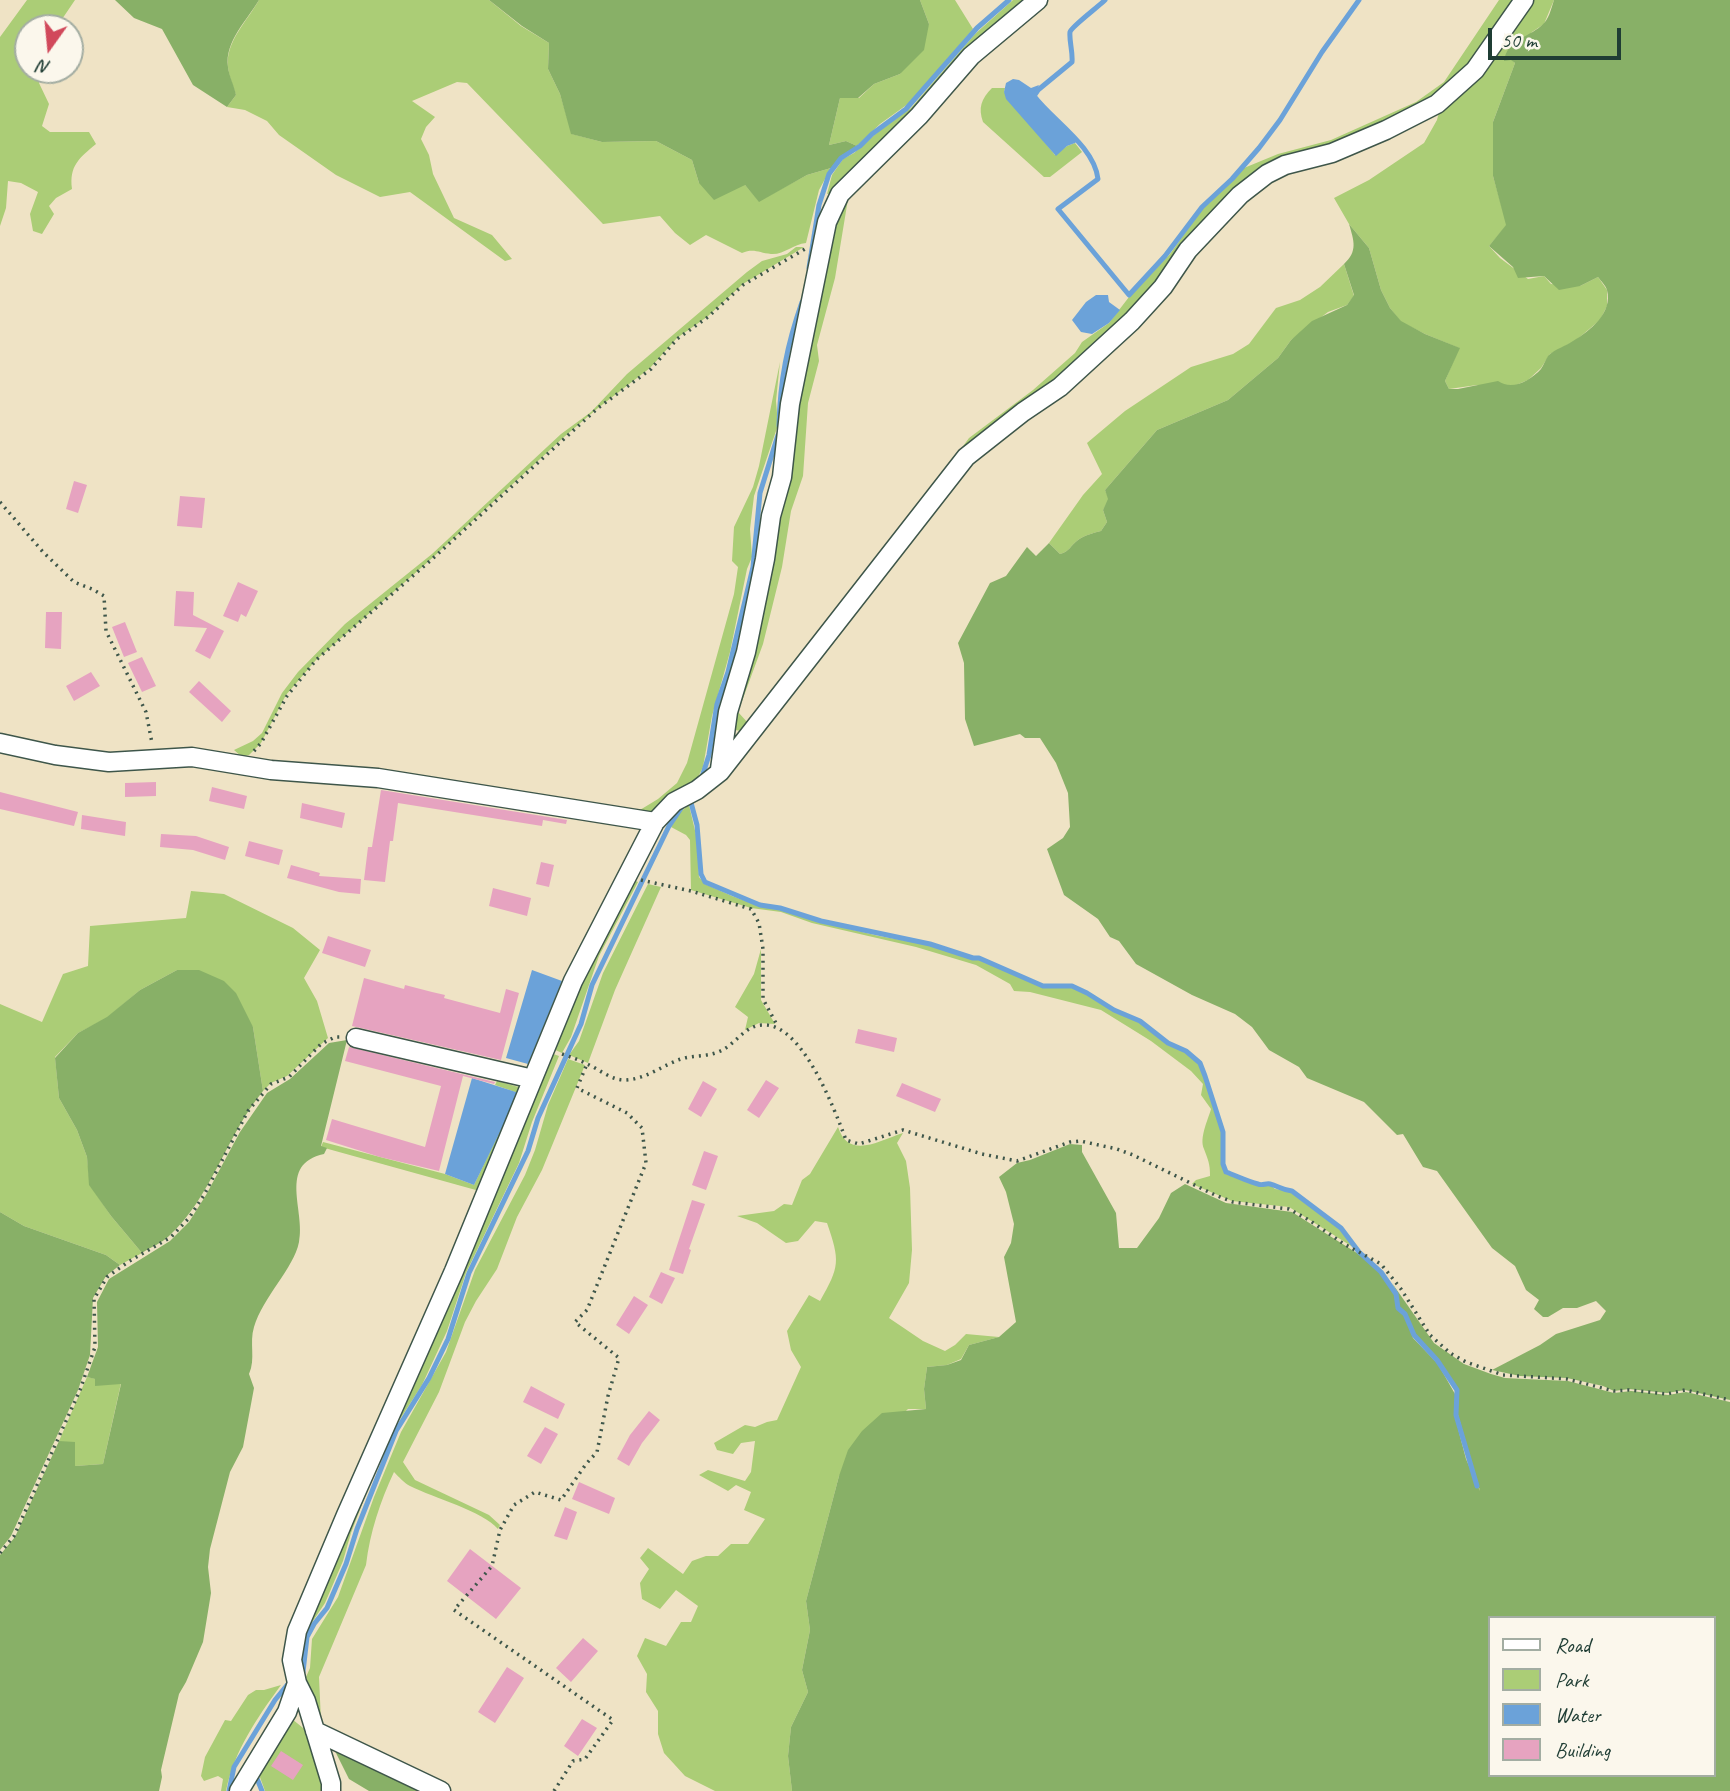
<!DOCTYPE html>
<html>
<head>
<meta charset="utf-8">
<style>
	body { margin:0 }
	#map { position:relative; width:1730px; height:1791px; overflow:hidden; background:#efe3c5; font-family:Caveat,sans-serif }
	canvas { display:block }
	.legend { position:absolute; left:1488px; top:1616px; width:228px; height:161px; box-sizing:border-box; background:#fbf7ec; border:2px solid #a3ada2; margin:0; padding:9px 12px; list-style:none; font-size:21px; color:#1f3d34 }
	.legend li { display:flex; align-items:center; gap:14px; height:35px }
	.legend b { width:35px; border:2px solid #a3ada2 }
	.north { position:absolute; left:14px; top:14px; width:70px; height:70px; box-sizing:border-box; background:#fbf7ec; border:2px solid #a3ada2; border-radius:50%; rotate:195deg; font-size:19px; font-weight:700; line-height:28px; text-align:center; color:#1f3d34 }
	.north::after { content:''; display:block; margin:auto; width:24px; height:32px; background:#d1495b; clip-path:polygon(50% 0,100% 100%,50% 72%,0 100%) }
	.scale { position:absolute; left:1488px; top:28px; width:133px; height:32px; box-sizing:border-box; border:4px solid #1f3d34; border-top:0; padding-left:9px; font-size:21px; line-height:24px; white-space:nowrap; color:#1f3d34; -webkit-text-stroke:5px #fbf7ec; paint-order:stroke }
</style>
</head>
<body>
<div id="map">
<canvas width="1730" height="1791"></canvas>
<ul class="legend">
<li><b style="height:9px;background:#fff"></b>Road</li>
<li><b style="height:19px;background:#abcd76"></b>Park</li>
<li><b style="height:19px;background:#6ba2d9"></b>Water</li>
<li><b style="height:19px;background:#e6a3c0"></b>Building</li>
</ul>
<div class="north">N</div>
<div class="scale">50 m</div>
</div>
<script>
const g = document.querySelector('canvas').getContext('2d');
g.lineJoin = 'round';
function fill(path, color) { g.fillStyle = color; g.fill(path, 'evenodd'); }
function trace(path, color, width, dash) { g.strokeStyle = color; g.lineWidth = width; g.lineCap = dash ? 'butt' : 'round'; g.setLineDash(dash || []); g.stroke(path); }
const green = new Path2D(`
	M27,0h48l-19,28h-28v42h10l1,13 10,21 -7,22 8,6h39l7,12c-17,14 -27,22 -24,45l-16,9 -7,8 5,8 -12,20 -9,-3 -3,-17 8,-22 -17,-9 -13,-2 -2,27 -6,18v-189z
	M259,0h230l32,26 28,17 -1,26 12,25 12,40 30,8 54,-1 36,19 7,23 46,2 14,16 48,-26 24,-7 -12,22 -13,53c-13,1 -22,12 -35,11 -12,-1 -17,-6 -29,-1l-36,-18 -16,10 -15,-12 -15,-17 -57,8 -136,-141 -10,-1 -45,19 23,16 -9,10 -5,12 8,16 4,19 21,44 38,17 20,24 -7,2 -95,-69 -30,5 -44,-22 -57,-40 -12,-14 -22,-11 -18,-3 9,-12c-3,-9 -7,-19 -8,-28 -3,-25 20,-47 31,-67z
	M920,0h35l18,29 -61,72 -32,23 -23,22 -11,-5 -17,4 11,-47h19l15,-14 26,-10 29,-50z
	M1013,0h18l-194,192 -10,2 5,-19 11,-16 11,-6 25,-22 32,-23 64,-74z
	M1499,0h19l-47,69 -37,29 -111,51 -34,8 -131,124 -37,41 -54,49 -86,63 -34,34 22,-30 64,-48 42,-37 7,-11 27,-19 20,-26 41,-43 32,-45 42,-41 34,-14 53,-14 85,-38 28,-20z
	M1528,0h26l-10,24 -12,8 -20,28 3,3 -22,59v54l14,49 -18,21 11,12 28,21 16,-3 7,8 29,2 18,-9 9,13v16l-7,14 -25,21 -25,13 -9,14 -13,12 -12,5h-39l-28,4 -4,-8 14,-33 -34,-14 -24,-12 -11,-14 -9,-18 -12,-42 -20,-24 -15,-26 35,-18 55,-37 13,-23 4,-16z
	M968,66l-6,15 -55,61 -59,57 -13,79 -18,67 2,16 -11,42 -5,73 -12,35 -9,56 -19,77 -25,68 10,11 -7,8 -6,-1 -4,-7 61,-286 43,-227z
	M992,88h13l-1,4 51,63 12,-9 8,-3 7,9 -32,25h-6l-61,-55c-5,-14 -2,-23 9,-34z
	M796,247h8l-61,37 -36,33 -30,21 -27,30 -52,40 -34,29 -135,124 -113,99 -30,35 -25,48 -12,12 -7,2 -8,-7 19,-9 9,-8 20,-40 16,-21 47,-48 87,-70 129,-120 30,-22 36,-38 120,-102 15,-11 25,-7z
	M1344,264l10,32 -7,9 -19,7 -37,28 -13,18 -50,42 -71,30 -52,60 4,9 -6,11 4,12 -6,9c-8,2 -16,4 -23,9 -7,5 -9,12 -18,14l-11,-11 34,-48 19,-21 -15,-31 38,-32 66,-44 42,-13 16,-10 27,-36 24,-8 20,-13z
	M780,362l-4,39 2,24 -24,71 -4,33 2,28 -5,12 -17,83 -18,64 -9,51 -6,12 -40,32 -22,2 23,-14 19,-16 10,-20 47,-169 4,-27 -6,-6 2,-34 19,-40 6,-21z
	M689,805l8,34 2,38 6,7 27,12 27,10 22,3 39,13 59,14 51,9 44,15 6,-1 63,28h29l15,6 27,18 25,11 28,21 18,9 14,12 5,12 18,56v33l4,7 17,9h8l5,4 13,-1 6,5 16,2 49,38 16,20 -67,-42 -57,-6 -40,-17 4,-4 14,-4c0,-13 -2,-16 -6,-27 -5,-11 4,-29 7,-40l-10,-14 2,-11 -12,-13 -40,-30 -50,-31 -71,-18 -16,-1 -4,-7 -34,-19 -60,-18 -104,-24 -31,-11 -30,-4 -60,-18 -1,-50 -4,-5 -15,-8 9,-15z
	M630,878l8,4 -39,74 -28,81 -9,16 -11,-5z
	M648,884l13,3 -46,103 -27,73 -19,-8 10,-14 24,-68z
	M191,891l33,3 69,34 27,22 -16,28 13,23 11,37 -41,38 -16,7 -8,8 -10,-64 -76,-57 -37,20 -33,28 -29,15 -23,24 4,41 18,32 10,27 3,28 21,31 31,37 -22,12 -14,-10 -82,-29 -24,-14v-208l42,18 21,-48 25,-8 2,-40 96,-8z
	M761,949v51l14,24 -16,-1 -14,7 3,-13 -13,-10 19,-33z
	M548,1052l11,4 -27,66 -13,41 -53,110 -19,58 -25,54 -25,39 -19,39 -27,70 -8,28 -18,42 -22,33 -5,33 1,-27z
	M568,1059l17,6 -43,105 -25,47 -20,52 -21,32 -11,21 -26,70 -36,70 12,18 74,35 11,10 -2,4c-15,-18 -64,-31 -88,-43 -6,-3 -11,-9 -16,-14 -14,30 -24,60 -28,93l-47,112 2,44 -15,-44 4,-9 2,-29 26,-42 36,-100 27,-65 45,-80 29,-82 50,-95 10,-25 13,-45z
	M497,1081l25,7 -39,104 -162,-45 2,-5 122,32 29,11 44,-92 -23,-8z
	M838,1127c11,33 40,14 65,6l-6,10 9,18 4,27 2,62 -3,33 -20,35 34,23 22,10 10,-6 11,-11 33,3 -30,8 -8,14 -14,6 -20,2 -3,22 2,20h-18l-69,67 -33,125 4,29 -8,40 6,22 -17,35 -3,29 4,35h-77l-30,-15 -21,-23 -6,-19v-23l-12,-19 1,-18 -10,-18 8,-18 21,8 15,-24h10l7,-16 -22,-16 -16,19 -18,-10 -2,-16 9,-14 -9,-11 8,-10 35,26 9,-13 14,-5h12l13,-12h17l17,-25 -21,-9 7,-18 -15,-7 -8,6 -29,-16 9,-5 37,11 6,-9 4,-31 -14,2 -8,11 -16,-4 -3,-7 31,-18 10,2 12,-5 10,-2 24,-53 -10,-17 -4,-19 22,-36 11,6c20,-35 20,-40 7,-78l-12,-2 -17,20 -12,2 -29,-20 -20,-7 37,-5 10,-7 8,1 10,-25 8,-6z
	M87,1377l9,2 -1,6 26,-2 -18,81 -28,2 -16,-25z
	M281,1685c-24,33 -47,66 -55,106h-5l2,-12 -5,-3 -14,5 -3,-5 4,-19 20,-37 6,1 17,-26 8,-5h8z
	M292,1719l21,17 15,55h-63l-8,-22z`);
const forest = new Path2D(`
	M115,0h144c-11,19 -35,42 -31,67 1,9 6,18 8,28l-9,12 -34,-22 -31,-56 -28,-11z
	M489,0h431l9,24 -5,26 -24,24 -26,10 -16,14h-18l-11,47 17,-4 11,5 -16,10 -10,12 -24,7 -48,27 -14,-17 -31,15 -15,-17 -7,-23 -36,-19 -54,1 -31,-8 -11,-40 -12,-25 1,-26 -27,-17z
	M1554,0h176v1400l-45,-10 -18,3 -38,-4 -15,2 -11,-5 -36,-8 -47,-2 -28,-6 48,-25 16,-11 44,-14 6,-9 -10,-10 -19,7h-14l-15,9h-5l-9,-8 5,-9 -13,-10 -11,-24 -23,-18 -55,-77 -14,-4 -20,-33 -6,1 -33,-33 -57,-24 -8,-11 -30,-17 -17,-23 -17,-13 -43,-19 -56,-31 -17,-23 -9,-4 -12,-18 -34,-24 -17,-46 16,-11 7,-11 -2,-34 -12,-30 -16,-25h-15l-5,-4 -46,12 -9,-27 -1,-56 -6,-20 32,-60 16,-7 21,-29 9,9 13,-13 11,11c9,-2 11,-9 18,-14 7,-5 15,-7 23,-9l6,-9 -4,-12 5,-11 -3,-9 52,-60 71,-30 50,-42 13,-18 21,-19 35,-16 7,-10 -10,-31c14,-13 10,-23 5,-40l20,24 12,42 9,18 11,13 24,13 35,14 -15,33 4,8h9l40,-8c14,10 32,0 43,-12 3,-4 5,-11 8,-14 6,-6 17,-9 24,-14 17,-10 40,-28 34,-51 -1,-4 -6,-9 -9,-13l-18,9 -21,4 -15,-14 -26,2 -5,-11 -24,-21 17,-21 -13,-49v-54l22,-59 -4,-3 -7,1c3,-21 23,-23 37,-35 8,-6 10,-17 13,-26z
	M177,970h22l25,11 12,12 17,34 10,64c-37,45 -52,107 -94,145 -7,7 -18,11 -27,17l-31,-37 -22,-31 -2,-28 -10,-27 -18,-32 -4,-40 23,-25 29,-16 33,-27z
	M347,1040l-26,106 6,2 -3,6c-47,10 -18,57 -25,88 -5,26 -36,55 -45,85 -5,16 2,32 -5,47l5,14 -11,59 -13,25 -20,77 -2,18 3,26 -8,49 -17,40 -7,12 -18,76 1,7 -3,14h-159v-236l15,-18 44,-96 16,1v24l28,-2 18,-80 -26,2v-7l-8,-2 11,-30 -1,-45 12,-23 61,-38 19,-19 17,-27 34,-63 27,-39 23,-14 39,-36z
	M1070,1144l12,1v7l34,61 3,35h18l22,-30 12,-25 14,-9 41,19 66,9 68,43 21,18 13,20 3,14 8,8 8,23 25,26 17,30v23l11,42 14,32 -22,-76v-26l-20,-29 -23,-26 -9,-21 -7,-7 -2,-14 -5,-9 42,60 30,21 27,10 14,4 63,3 46,12 17,-2 37,4 18,-3 44,10v389h-938l-4,-35 3,-29 17,-35 -6,-22 8,-40 -4,-29 33,-125 9,-26 14,-19 20,-18 44,-4 -2,-20 3,-22 20,-2 14,-5 8,-15 30,-8 17,-15 -12,-65 7,-14 3,-19 -8,-32 -7,-15 18,-14 13,-3zM1490,1618h224v157h-224z
	M0,1212l24,14 82,29 14,10 -14,11 -13,22 -3,57 -12,35 -67,146 -11,14z
	M329,1739l103,52h-63l-20,-12z`);
const water = new Path2D(`
	M1013,79l6,1 12,8 8,-3 -5,11 43,45 -2,2 -8,3 -11,10 -50,-57 -2,-7 2,-9z
	M1096,295h12l1,7 11,8 -11,13 -17,11 -11,-2 -9,-12 14,-18z
	M532,970l30,11 -34,83 -22,-6z
	M472,1078l47,15 -45,92 -29,-11z`);
const stream = new Path2D(`
	M1105,0c-7,7 -34,27 -35,32 -1,9 3,20 2,30l-34,28 -4,6c19,25 60,50 64,83l-40,30 71,86 36,-39 37,-49 30,-28 27,-31 21,-28 42,-68 37,-52
	M809,268l10,-63 10,-31 12,-16 19,-12 12,-12 34,-25 71,-81 32,-28
	M779,426c1,-46 8,-81 23,-124
	M701,780l8,-25 8,-51 11,-32 25,-105 7,-74 18,-58
	M690,799l7,26 4,49 4,8 55,23 20,3 41,13 109,23 43,14h6l64,28h29l15,7 27,17 26,11 28,22 18,8 14,12 5,13 18,56v32l3,8c11,4 21,9 32,12 4,2 8,-1 12,0 8,2 12,6 22,7l49,37 18,24 22,20 15,22 2,14 7,6 9,21 23,25 20,30 -1,25 21,71
	M299,1674l4,-2 4,-35 7,-13 13,-16 19,-44 11,-35 39,-98 33,-53 19,-39 21,-66 59,-122 10,-33 43,-94 11,-39 77,-159 14,-21
	M254,1771l8,20
	M229,1791l5,-24 41,-67 17,-21`);
const building = new Path2D(`
	M74,481l13,4 -9,28 -12,-4z
	M180,496l25,2 -3,30 -25,-2z
	M238,582l20,9 -12,26 -5,-3 -3,8 -15,-6z
	M176,591l18,1 -1,23 31,16 -14,28 -15,-8 12,-23 -33,-2z
	M46,612h16l-1,37 -16,-1z
	M125,622l12,30 -13,5 -12,-30z
	M142,657l14,29 -14,6 -14,-29z
	M91,672l9,14 -26,15 -8,-15z
	M199,681l32,30 -9,11 -33,-30z
	M156,782v14l-31,1v-14z
	M212,787l35,9 -3,13 -35,-8z
	M381,790l186,30 -1,4 -23,-4 -1,6 -144,-23 -5,38h-3l-5,41 -21,-2 4,-33h4z
	M0,792l78,20 -4,14 -74,-17z
	M302,803l43,10 -3,15 -42,-10z
	M82,815l44,7 -1,14 -44,-7z
	M161,834l35,2 33,11 -4,13 -32,-10 -33,-3z
	M249,841l34,9 -4,15 -34,-9z
	M541,862l13,3 -5,22 -13,-3z
	M291,865l29,8 -1,3 42,3 -1,15 -21,-2 -52,-14z
	M493,888l38,10 -4,18 -38,-10z
	M328,936l43,14 -6,17 -43,-14z
	M364,978l40,11 1,-4 27,7 13,3 -1,3 56,15 6,-24 13,4 -18,67 -149,-34z
	M858,1029l39,9 -3,14 -39,-9z
	M349,1047l146,35 -1,2 -31,-8 -24,95 -59,-14 -54,-17 6,-21 93,28 16,-61 -96,-25z
	M766,1080l13,8 -20,30 -12,-8z
	M703,1081l14,8 -16,28 -13,-8z
	M902,1083l39,16 -6,13 -39,-16z
	M704,1151l14,5 -12,34 -14,-5z
	M692,1200l13,4 -16,45 2,1 -8,24 -14,-4z
	M661,1272l14,6 -13,26 -13,-7z
	M634,1296l14,9 -19,29 -13,-9z
	M531,1386l34,18 -7,15 -35,-17z
	M649,1411l11,9 -18,23 -13,23 -12,-7 13,-24z
	M545,1427l13,7 -17,30 -14,-8z
	M579,1482l36,16 -6,16 -37,-15z
	M565,1507l12,5 -10,28 -13,-4z
	M470,1549l51,39 -25,31 -49,-38z
	M583,1638l15,13 -27,31 -15,-14z
	M507,1667l17,11 -29,45 -17,-11z
	M582,1719l15,9 -19,28 -14,-10z
	M281,1751l22,14 -10,15 -22,-14z`);
const path = new Path2D(`
	M0,502l43,50 31,30 18,7 12,7 2,35 40,81 6,31
	M254,751l7,-8 26,-47 29,-36 114,-99 168,-153 53,-39 26,-30 31,-22 35,-32 62,-36
	M641,880l50,11 60,18 8,14 4,26v50l14,26
	M562,1054c9,3 17,6 25,10 12,5 25,17 39,16 20,-1 37,-15 55,-21 12,-4 25,-2 37,-7 17,-6 26,-27 45,-27 39,-2 71,83 83,115l13,4 44,-14 79,24 35,7 53,-19 10,-1 37,8 16,6 82,40 18,7 56,7 20,11 35,24 37,20 20,25 29,46 20,18 16,9 37,13 64,4 47,12 15,-1 38,4 18,-4 45,10
	M0,1553l14,-17 66,-146 15,-43 -1,-48 13,-22 21,-15 43,-25 18,-19 15,-23 44,-84 23,-27 18,-7 32,-33 14,-7h5
	M554,1791l19,-30 12,-2 28,-39 -159,-110 38,-44 8,-36 14,-25 21,-13 26,8 25,-36 11,-12 11,-56 11,-38 -44,-36 12,-12 59,-147 -4,-35 -15,-15 -50,-25 10,-24`);
const minor = new Path2D(`
	M0,743l55,12 54,7 83,-5 79,13 107,8 277,44
	M720,769l8,-57 18,-60 19,-93 6,-43 11,-39 8,-73 37,-182 13,-28 79,-78 52,-60 67,-56
	M356,1038l177,41
	M297,1683l9,18 25,82v8
	M315,1731l126,60
	M239,1791l48,-79 10,-29 -5,-23 5,-29 49,-116 108,-244 119,-290 82,-159 19,-20 23,-12 23,-18 246,-315 57,-45 37,-25 72,-66 31,-34 25,-37 52,-55 27,-21 18,-9 47,-12 54,-23 51,-26 38,-34 49,-70`);
fill(green, '#abcd76');
fill(forest, '#88b067');
fill(water, '#6ba2d9');
trace(stream, '#6ba2d9', 5);
fill(building, '#e6a3c0');
trace(minor, '#3e564a', 21);
trace(path, '#3e564a', 3.5, [2, 5]);
trace(minor, '#fff', 18);
</script>
</body>
</html>
